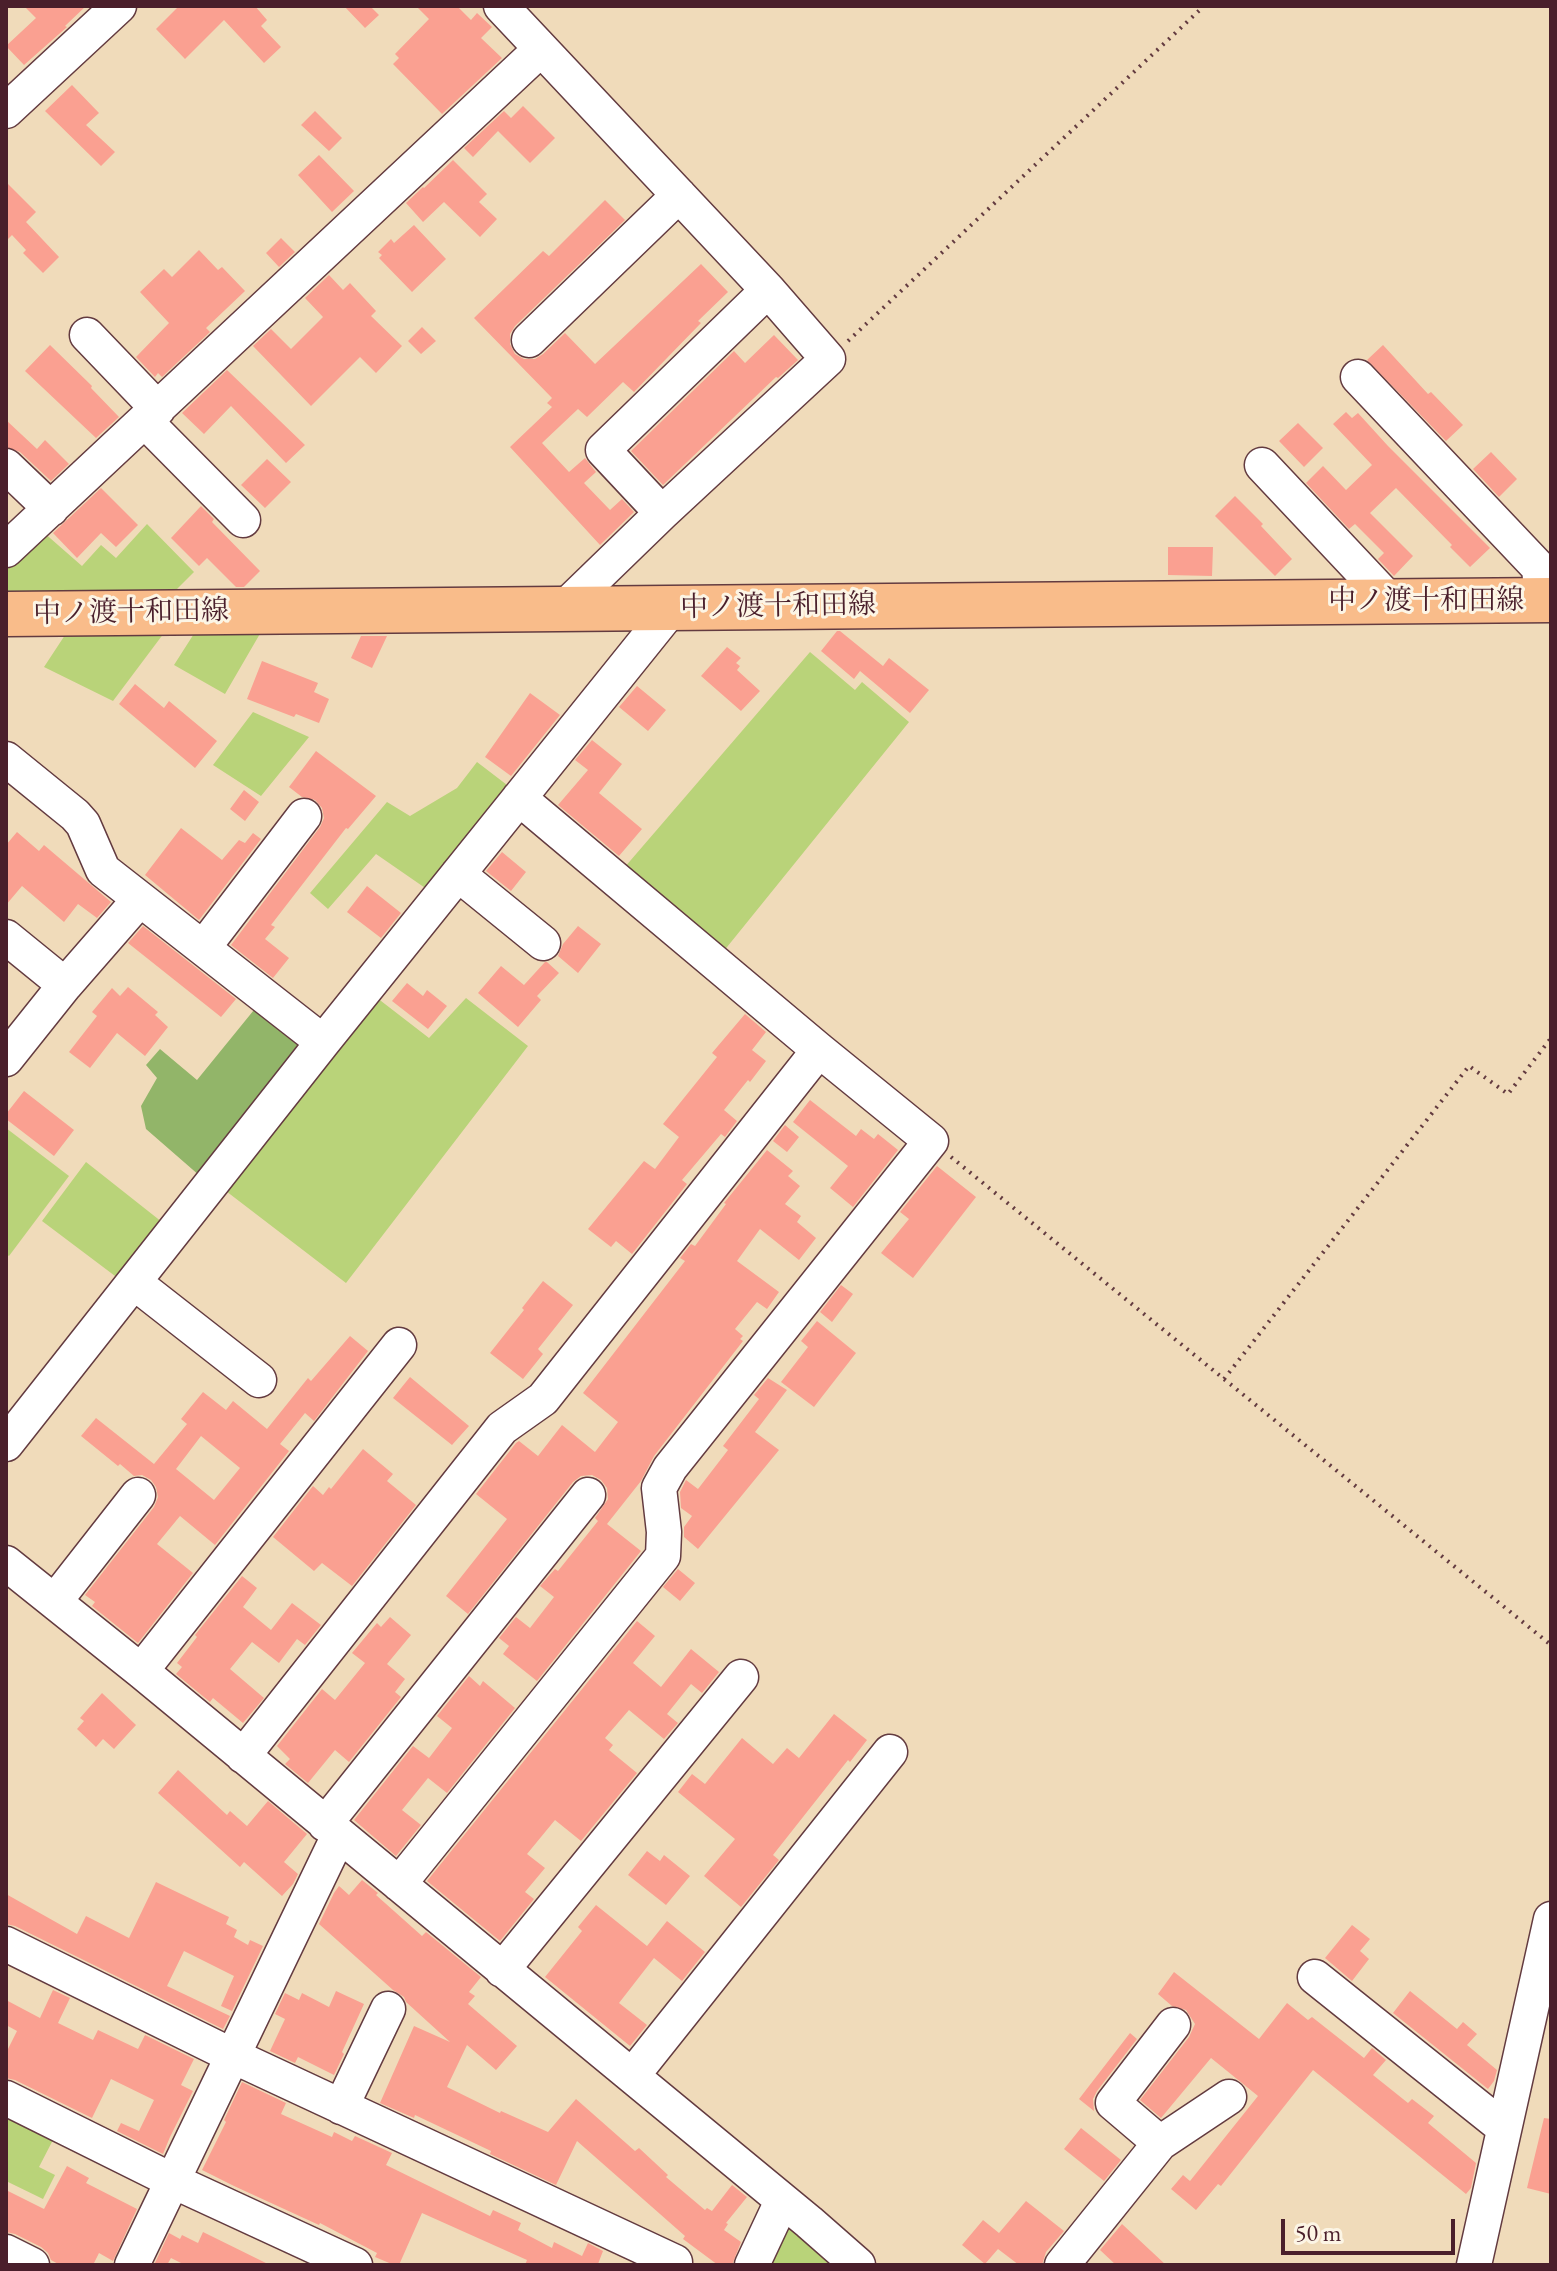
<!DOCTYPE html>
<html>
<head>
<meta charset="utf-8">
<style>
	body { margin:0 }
	#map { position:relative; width:1557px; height:2271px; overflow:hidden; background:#f0dbba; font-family:"EB Garamond",serif }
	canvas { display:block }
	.frame { position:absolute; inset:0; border:8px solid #4a1f2b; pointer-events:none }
	.scale { position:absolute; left:1281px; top:2219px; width:174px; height:36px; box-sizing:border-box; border:4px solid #4a1f2b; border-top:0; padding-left:10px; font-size:24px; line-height:28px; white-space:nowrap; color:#4a1f2b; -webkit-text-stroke:6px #fcf5e5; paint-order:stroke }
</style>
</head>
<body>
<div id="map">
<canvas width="1557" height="2271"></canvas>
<div class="frame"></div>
<div class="scale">50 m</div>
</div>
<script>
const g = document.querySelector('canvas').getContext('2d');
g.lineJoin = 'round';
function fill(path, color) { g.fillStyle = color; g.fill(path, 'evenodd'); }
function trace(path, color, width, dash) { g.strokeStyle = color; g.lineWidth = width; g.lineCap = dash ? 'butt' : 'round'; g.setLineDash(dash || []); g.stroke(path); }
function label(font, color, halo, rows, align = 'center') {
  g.font = font + ' "EB Garamond","Noto Serif JP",serif'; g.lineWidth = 6; g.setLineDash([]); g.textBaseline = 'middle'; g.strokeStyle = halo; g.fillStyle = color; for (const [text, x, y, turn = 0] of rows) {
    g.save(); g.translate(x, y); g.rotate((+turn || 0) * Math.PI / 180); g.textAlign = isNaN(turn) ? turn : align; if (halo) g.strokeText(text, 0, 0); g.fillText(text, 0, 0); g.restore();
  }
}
const green = new Path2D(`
	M147,524l47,48 -28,28h-160v-36l36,-33 40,35 19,-21 15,13z
	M69,629h98l-54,72 -69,-34z
	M197,629l64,3 -36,62 -51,-29z
	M810,652l45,38 7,-8 47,40 -186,230 -99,-84z
	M253,712l56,25 -48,59 -48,-31z
	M477,762l34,26 -80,104 -55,-38 -48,55 -18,-16 77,-91 23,14 47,-28z
	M372,994l57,44 37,-40 62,48 -182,237 -124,-95z
	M6,1128l63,48 -60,80 -3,-2z
	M86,1162l81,64 -44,56 -81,-61z
	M10,2116l44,22 -15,29 16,8 -12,24 -37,-18v-57z
	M790,2224l42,41h-66z`);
const forest = new Path2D(`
	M258,1005l50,39 -108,132 -54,-47 -5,-23 16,-28 -11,-13 14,-16 37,31z`);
const building = new Path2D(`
	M24,6h62l-21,20 2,1 -43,38 -18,-19 30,-28z
	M179,6h76l12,14 -6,6 20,21 -17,16 -40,-43 -39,39 -29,-30z
	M344,6h26l9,9 -14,13z
	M416,6h41l14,14 6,-7 15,14 -11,11 21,20 -60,56 -49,-50 6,-6 -4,-4 34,-35z
	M72,85l27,28 -13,12 29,27 -14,14 -56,-55z
	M523,106l32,32 -25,25 -32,-32 -25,26 -9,-9 40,-37 7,7z
	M315,111l27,27 -13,13 -28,-26z
	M319,155l35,36 -22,21 -34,-37z
	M453,160l34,34 -8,8 18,17 -17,18 -36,-35 -21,20 -17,-19 17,-16 1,1z
	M6,182l30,30 -10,10 33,35 -16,16 -20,-20 3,-3 -14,-15 -6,6z
	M605,200l20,20 -110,106 -5,8v10l5,10 9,5h11l8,-5 22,-21 30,31 106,-100 27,28 -30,29 3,2 -67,69 -11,-10 -36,35 -9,-8 -36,34 27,29 16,-14 11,14 -12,11 26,27 12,-11 12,13 -34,33 -90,-98 42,-40 -5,-4 5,-5 -78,-80 69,-67 6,5z
	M414,225l32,34 -34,33 -33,-34 3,-3 -4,-3 13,-13 3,4z
	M281,238l14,14 -16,15 -13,-14z
	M199,250l19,20 4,-3 23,24 -39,37 4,4 -48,45 -4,-4 -3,4 -19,-20 33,-34 -29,-31 24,-23 8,8z
	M329,275l14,15 7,-7 26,28 -5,5 31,30 -26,27 -16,-16 -49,49 -58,-60 18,-17 20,20 32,-32 -18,-19z
	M422,327l14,14 -15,13 -13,-13z
	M774,335l24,25 -20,18 -2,-1 -113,108 -32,-34 103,-100 11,12z
	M50,345l42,41 -1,2 28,29 -23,21 -71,-67z
	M1383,345l45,49 3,-2 32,33 -17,16 -79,-81z
	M227,370l78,75 -19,18 -55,-57 -27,28 -22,-21z
	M1346,412l6,6 6,-5 30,33 102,102 -20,19 -20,-20 2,-2 -56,-57 -26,25 43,43 -19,20 -16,-17 6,-6 -29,-29 -6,5 -43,-46 17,-17 23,24 26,-25 -39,-41z
	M6,420l31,29 8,-9 24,24 -18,17 -31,-29 -14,-5z
	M1298,423l25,25 -19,19 -25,-26z
	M1491,452l26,27 -18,18 -26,-28z
	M267,459l24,23 -26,26 -24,-23z
	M101,488l37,37 -22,22 -15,-14 -24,25 -24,-25z
	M1235,496l28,28 -2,2 31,33 -17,17 -60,-60z
	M201,506l13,13 -2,3 48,49 -16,16h-8l-29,-29 -8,8 -28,-28z
	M1168,547h45l-1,29 -44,-1z
	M837,631h3l43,35 6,-8 40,32 -19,23 -50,-42 -6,8 -33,-28z
	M361,636h26l-15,32 -21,-10z
	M727,647l14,11 -5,5 4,3 -3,4 23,21 -19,20 -40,-35z
	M262,661l56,22 -4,9 15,7 -10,24 -23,-9 -2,3 -47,-18z
	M135,684l29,24 5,-7 48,40 -22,27 -76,-64z
	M637,686l29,24 -18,21 -29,-24z
	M530,693l30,22 -49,61 -26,-19z
	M592,740l30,24 -23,29 43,36 -23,27 -61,-51 30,-35 -13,-10z
	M316,751l60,45 -28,33 -2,-1 -75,97 4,2 -10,12 24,19 -16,20 -42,-33 89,-118 4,-9 -2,-10 -7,-8 -13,-3 -13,-10z
	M244,790l15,12 -14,19 -15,-12z
	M181,828l41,32 17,-20 6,3 8,-10 8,6 -62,81 -54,-45z
	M17,832l22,19 5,-6 67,57 -14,16 -19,-14 -14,18 -42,-36 -16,19v-60z
	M502,852l24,20 -15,19 -25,-20z
	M367,886l34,27 -20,25 -34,-26z
	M143,926l93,73 -15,18 -93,-74z
	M578,926l23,18 -23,29 -20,-17 5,-12z
	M545,962h2l12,11 -22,23 4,4 -23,27 -40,-34 23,-27 23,19z
	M407,983l16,13 4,-6 20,16 -19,23 -36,-28z
	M128,987l30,25 -3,3 13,12 -23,29 -28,-23 -27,35 -21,-16 28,-36 -5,-4 20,-24 8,8z
	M745,1014l21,18 -14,18 14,11 -16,21 -2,-2 -24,30 13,11 -12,16 -4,-3 -39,46 5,4 -55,70 -16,-13 -5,6 -23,-18 56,-68 11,8 24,-32 -16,-13 54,-67 -5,-4z
	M24,1091l50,39 -20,26 -48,-37v-5z
	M810,1100l46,36 5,-7 13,10 4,-5 20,16 -45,57 -23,-19 18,-22 -55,-44z
	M785,1125l14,12 -12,15 -14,-11z
	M767,1150l26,21 -5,5 12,10 -15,18 16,12 -4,6 19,16 -17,22 -39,-31 -23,32 42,31 -12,17 -10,-7 -22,27 8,7 -3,3 3,2 -89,115 -13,25 -34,43 34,27 -104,130 -34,-27 6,-8 -10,-8 17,-21 14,11 24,-31 -14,-11 15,-17 3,2 40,-50 -3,-3 13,-19 -1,-11 -6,-8 -9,-5 -11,1 -8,6 -105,132 -22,-18 61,-77 -31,-25 40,-51 3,-2 19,15 24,-31 33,27 23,-30 -35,-29 102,-132 -5,-3 11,-14 4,2 31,-42 -2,-1z
	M937,1166l39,31 -63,81 -32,-25 28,-34 -9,-7z
	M543,1281l30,24 -35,44 5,5 -20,25 -33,-26 34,-43 -2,-2z
	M841,1285l12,9 -21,28 -12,-10z
	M817,1321l39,32 -42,54 -33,-25 27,-35 -7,-6z
	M350,1336l18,15 -54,70 -9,-8 -25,31 9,7 -74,94 -35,-29 -23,28 36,29 -55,70 -46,-37 3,-4 -10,-7 69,-88 4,-10 -2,-10 -5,-7 -9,-5 -8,1 -14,-12 -2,2 -37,-30 15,-18 58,46 33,-40 -6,-5 22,-27 23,18 7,-9 34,28 41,-51 3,3zM201,1436l39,32 -26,32 -38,-31z
	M410,1377l59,49 -17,19 -59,-47z
	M768,1378l19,12 -32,42 24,18 -81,99 -14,-12v-10l8,-11 -11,-8 -1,-16 6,-12 12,9 30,-39 -5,-4 36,-47 -5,-4z
	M363,1449l30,25 -6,7 29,24 -64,81 -30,-23 -8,8 -41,-34 40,-51 10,9 6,-8 2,2z
	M678,1569l17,14 -15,18 -17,-14z
	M242,1576l15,12 -14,19 28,23 21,-27 29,22 -16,20 -8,-6 -18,24 -27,-21 -22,27 34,29 -21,25 -30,-25 -3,4 -34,-28 6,-7 -5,-4 20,-26 -2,-2z
	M390,1617l21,18 -24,29 18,15 -10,13 6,5 -52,65 -14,-12 -27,33 -23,-19 5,-5 -13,-13 45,-57 13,11 30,-37 -13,-10 25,-30 4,4z
	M637,1621l18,15 -22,27 28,24 30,-38 28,23 -17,21 -11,-9 -24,30 11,9 -14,16 -35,-29 -24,28 8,7 -4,5 28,23 -56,68 -26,-21 -28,34 18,14 -20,24 9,7 -34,42 -73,-60z
	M469,1676l11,10 3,-5 32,27 -68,85 -19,-15 -26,32 19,15 -25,31 -42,-36 59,-74 16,12 23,-30 -15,-12z
	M102,1693l34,32 -22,24 -11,-10 -7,8 -19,-18 7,-8 -4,-3z
	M834,1714l33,26 -17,22 -2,-2 -75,95 6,5 -38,47 -37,-31 31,-37 -57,-47 14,-18 13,10 37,-46 31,26 14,-16 12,10z
	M178,1770l49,45 3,-4 17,15 21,-25 39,33 -23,28 14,12 -5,10 -11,12 -38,-34 -4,5 -82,-74z
	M647,1851l13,10 4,-6 26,21 -24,29 -38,-30z
	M362,1880l16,13 -2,2 46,41 4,-4 55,45 -12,15 6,4 -7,8 49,42 -21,24 -29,-25 -20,42 53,26 1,-2 47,21 28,-33 59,52 4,-3 29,27 -2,2 39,33 2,-2 5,3 20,-26 15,12 -21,26 2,1 -4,6 17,12 -9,23h-14l-35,-26 2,-3 -108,-95 -21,44 -66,-31 1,-3 -76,-36 -1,3 -34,-15 34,-77 36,16 -44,-40 -2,-5 -11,-7 -74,-66 15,-31 5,-7 10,9z
	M156,1882l73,35 -3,7 11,6 -3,7 14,8 2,-5 13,6 -31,65 -11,-5 13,-30 -50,-25 -17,35 63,30 -7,13 -208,-103 -9,-2v-30l71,40 9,-18 43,22z
	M596,1905l51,41 20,-25 38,31 -23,29 -28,-23 -35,45 28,22 -17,21 -85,-69 37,-46 -4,-4z
	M1352,1925l18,14 -10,12 9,8 -17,22 -27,-23z
	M1174,1972l85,67 28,-36 21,17 4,-3 52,41 8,-10 14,12 -13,15 35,28 4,-4 22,17 -6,7 48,40 -5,25 -5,6 -153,-124 -92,116 -3,-2 -22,26 -25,-21 12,-14 7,6 68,-85 -47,-38 -50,60 -21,-18 49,-63 6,-13 -9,-14 -14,-4 -14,-12z
	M53,1990l17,8 -12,25 35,17 5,-10 40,19 7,-14 49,24 -13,26 12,6 -23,46 -7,17 -46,-23 4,-8 18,8 15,-31 -43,-21 -19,39 -77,-38 -9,-2v-25l11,-22 -11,-6v-25l34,18z
	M336,1991l28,13 -22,48 2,2 -10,21 -36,-18 -3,6 -25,-12 15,-32 -10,-5 10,-21 14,7 3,-7 27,14z
	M1410,1991l47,38 6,-7 14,12 -10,11 30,25 -3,11 -6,8 -95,-76z
	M1130,2033l7,6 -40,52 -4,8 1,12 -15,-12z
	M242,2082l44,21 -5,11 51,23 2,-5 18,9 3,-5 37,17 -6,12 104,51 3,-6 28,13 -3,7 34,18 2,-6 28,14 6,-13 15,8 -5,13 3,1h-76l2,-5 -105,-47 -23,52h-5l-19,-8 2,-4 -57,-30 -1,2 -85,-39 -32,-16 24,-48 -2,-2z
	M1544,2118l7,1v75l-24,-6z
	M1081,2128l40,32 -17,21 -40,-32z
	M67,2166l22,12 -3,5 51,26 -24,52 -14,-8 -6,12h-33l-9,-5 -3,-7 -7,-6 -26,-13 -9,-2v-42l38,19z
	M1026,2201l38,30 -18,21 -4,13h-23l-21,-16 -13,15 -23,-19 21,-25 16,13z
	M1122,2224l44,41h-50l-16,-15z
	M203,2232l67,33h-85l-14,-7 -4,7h-13l15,-32 11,6 2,-4 16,8z`);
const path = new Path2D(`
	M848,341l356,-335
	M951,1157l600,488
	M1224,1379l245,-313 39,28 43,-56`);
const minor = new Path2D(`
	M501,6l267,284 60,69 -166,154 -99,96
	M6,111l113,-105
	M87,335l71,74
	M529,340l150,-145
	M1358,377l181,191 3,32
	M145,421l98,99
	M1262,465l128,136
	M6,466l45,43
	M662,513l-59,-63 165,-160
	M6,550l535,-501
	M6,759l69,56 8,9 20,46 220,172
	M458,874l85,69
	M6,937l59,48
	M203,948l101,-132
	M6,1059l59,-74 75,-86
	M135,1283l124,97
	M6,1444l317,-402 349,-434
	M6,1563l135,108 668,551 49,43
	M55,1601l83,-106
	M141,1671l258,-326
	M243,1756l259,-328 41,-29 276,-349
	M325,1824l263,-329
	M399,1884l264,-328 1,-24 -5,-44 11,-20 261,-327 -112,-91 -300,-252
	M6,1944l227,112 442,206
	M502,1970l239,-293
	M1315,1977l189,151
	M632,2076l258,-324
	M6,2098l167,83 182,84
	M341,2107l47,-98
	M1160,2143l-47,-40 60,-78
	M6,2252l26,13
	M132,2265l207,-430
	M752,2265l30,-64
	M1062,2265l98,-122 69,-46
	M1474,2265l77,-346`);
const major = new Path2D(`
	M6,614l1545,-14`);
const streetNames = [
	["中ノ渡十和田線",1426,601],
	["中ノ渡十和田線",778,607,-1],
	["中ノ渡十和田線",131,613,-1]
];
fill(green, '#b9d379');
fill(forest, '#92b569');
fill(building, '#faa091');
trace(minor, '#633b40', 37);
trace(major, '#633b40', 47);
trace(path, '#633b40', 4, [2, 6]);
trace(minor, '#fff', 34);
trace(major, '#f9bc8a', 44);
label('28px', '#4a1f2b', '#fcf5e5', streetNames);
</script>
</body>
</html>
